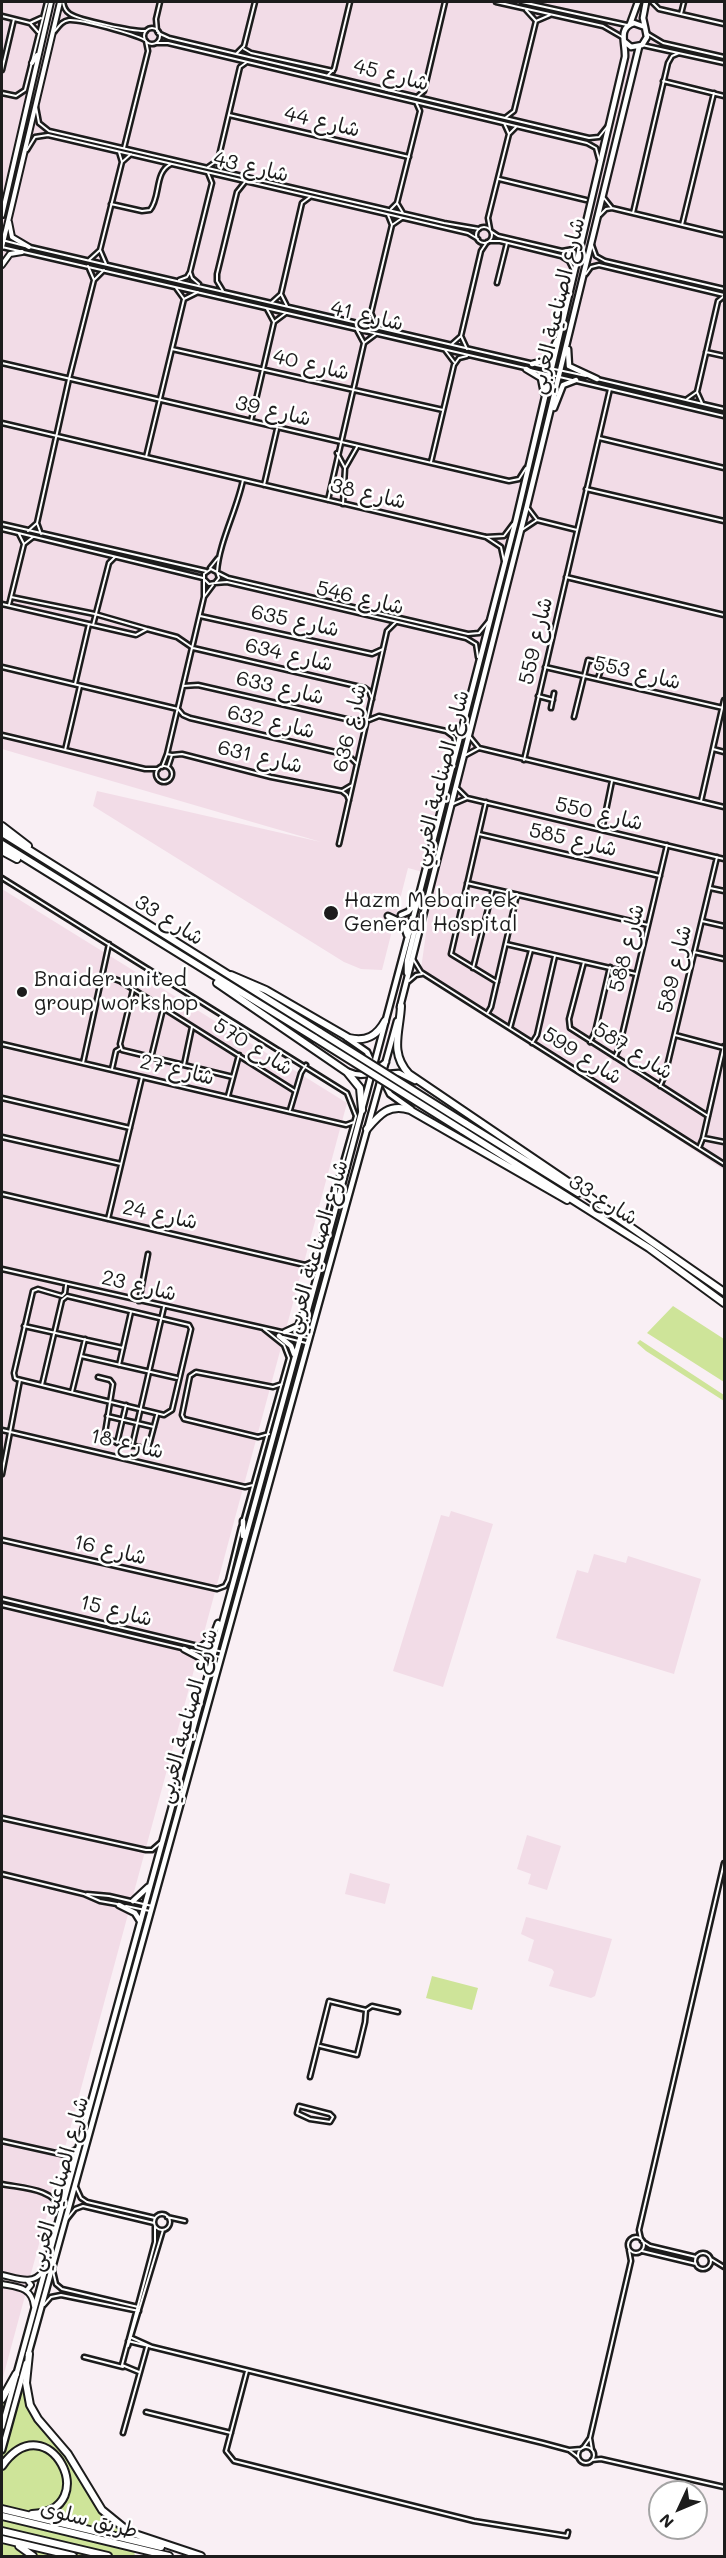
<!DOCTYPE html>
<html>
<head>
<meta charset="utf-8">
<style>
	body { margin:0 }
	#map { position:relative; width:726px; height:2558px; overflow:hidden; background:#f9eff4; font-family:Mali,sans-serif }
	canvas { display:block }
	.frame { position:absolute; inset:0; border:3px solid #1c1c1c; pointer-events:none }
	.north { position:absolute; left:648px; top:2480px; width:60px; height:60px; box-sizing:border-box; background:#fff; border:2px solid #a4a4a4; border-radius:50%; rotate:226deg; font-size:16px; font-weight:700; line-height:24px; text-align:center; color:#1c1c1c }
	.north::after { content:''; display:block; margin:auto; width:21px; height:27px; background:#1c1c1c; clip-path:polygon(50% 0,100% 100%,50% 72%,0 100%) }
</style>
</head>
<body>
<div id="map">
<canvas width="726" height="2558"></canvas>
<div class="frame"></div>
<div class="north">N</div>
</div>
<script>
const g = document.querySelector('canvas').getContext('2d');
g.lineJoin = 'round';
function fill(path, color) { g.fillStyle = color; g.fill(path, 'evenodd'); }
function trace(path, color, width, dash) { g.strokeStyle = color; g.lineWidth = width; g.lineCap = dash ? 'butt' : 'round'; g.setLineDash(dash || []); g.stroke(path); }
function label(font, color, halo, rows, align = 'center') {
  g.font = font + ' Mali,"Playpen Sans Arabic",sans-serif'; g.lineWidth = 5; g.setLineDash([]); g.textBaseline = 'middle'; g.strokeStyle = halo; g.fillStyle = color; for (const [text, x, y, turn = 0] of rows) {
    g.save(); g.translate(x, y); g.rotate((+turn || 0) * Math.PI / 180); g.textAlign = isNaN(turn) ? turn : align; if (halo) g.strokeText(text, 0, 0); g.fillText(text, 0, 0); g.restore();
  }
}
const built = new Path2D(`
	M2,2h722v1168l-303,-201 13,-94 -26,-7 -26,102 -21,-1 -17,-7 -251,-156 4,-15 224,51 -319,-93z
	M2,889l345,214 -345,1278z
	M451,1511l42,13 -50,163 -50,-16 48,-156 8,2z
	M594,1554l32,9 2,-7 73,23 -27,95 -118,-36 21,-68 11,3z
	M527,1835l34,11 -14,44 -19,-6 3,-10 -14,-5z
	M350,1873l40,11 -5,20 -40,-10z
	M526,1917l86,22 -17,57 -4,2 -42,-12 5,-14 -2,-3 -24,-8 6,-21 -13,-6z`);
const green = new Path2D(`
	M673,1306l51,33v43l-77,-49z
	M640,1340l84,55v6l-78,-50 -9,-8z
	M432,1976l46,12 -6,22 -46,-12z
	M24,2392l5,18 37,48 36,57 29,20 4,21h-133v-153l7,-8z`);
const street = new Path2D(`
	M63,2c1,5 2,9 7,12 9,6 65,18 76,17
	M496,2l107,24 19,11
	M522,2l105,23
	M652,2l7,7 65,15
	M526,10l10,11
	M681,14l3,-12
	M2,16l28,7 11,-5
	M30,23l8,9
	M144 36a8 8 0 1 1 16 0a8 8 0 1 1-16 0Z
	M55,31c4,-5 7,-10 14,-11 12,-1 65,14 76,20
	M157,31l-1,-12 4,-17
	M158,33l11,5 420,100 10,-1 8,-10
	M648,34l15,9 61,14
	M156,43h12l419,100 9,5 3,11
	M642,45l82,18
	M244,49l7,4 82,18
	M236,54l8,-8 11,-44
	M2,70l12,-51
	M328,75l6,-6 16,-67
	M663,81l61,15
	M2,93l14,3 9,-6 22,-88
	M417,97l7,-6 21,-89
	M36,107l3,16 10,8 395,92 35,6
	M229,115l180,42
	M505,118l9,-7 22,-90 14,-6
	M504,123l5,11
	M124,148l24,-97 -2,-10
	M27,150l8,-13 13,-2 420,98 10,6
	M122,162l9,-8
	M208,167l10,-7
	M221,169l-3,-9 22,-93 7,-5
	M499,179l87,21
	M604,198l8,10 112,27
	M397,203l6,10
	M111,204l31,7 8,-1c11,-13 4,-38 21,-46
	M391,209l6,-6 23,-92 -4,-9
	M633,213l35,-150 4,-7 7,-3
	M600,215l6,-6 6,-1
	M392,225l10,-7
	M682,225l32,-132
	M476 235a8 8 0 1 1 16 0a8 8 0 1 1-16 0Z
	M490,229l-2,-11 21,-84 7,-7
	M492,232l6,4 64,15 11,-2 7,-7
	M2,240l23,6
	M489,241h11l61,15 8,5 4,8
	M592,245l4,11 9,5 119,28
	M2,247l523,121
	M30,247l500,116
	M89,260l11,-10
	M106,264l-6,-14 22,-88 -3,-10
	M88,266l6,14
	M190,272l2,6 7,6
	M586,274l5,-7 8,-2 125,30
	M179,280l8,-3 3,-5 22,-89 -4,-10
	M497,283l10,-40
	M223,291l-6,-10v-7l20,-82 8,-10
	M281,294l6,12
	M184,299l14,-7
	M271,303l10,-9 21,-91 8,-6
	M267,309l7,13
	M371,313l6,14
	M360,324l11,-11 21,-88 -4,-10
	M357,330l7,13
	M452,344l9,-8
	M172,349l271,61
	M467,349l-6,-13 20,-85 6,-9
	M445,350l9,12
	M706,352l18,4
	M2,363l507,118 10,-2 7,-11
	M536,365l50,11
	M530,370l194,46
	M597,379l127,30
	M687,399l10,-7
	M702,403l-5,-11 21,-91 6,-5
	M251,421l23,-99 12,-9
	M2,423l484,114 18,-1 9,-12
	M599,438l125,30
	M337,453l8,15
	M146,457l38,-158 -8,-11
	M431,462l23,-97 5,-7 8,-2
	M264,485l13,-56
	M586,489l138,32
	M328,500l36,-157 12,-9
	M343,504l2,-36 12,-21
	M528,508l9,12 40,10
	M2,524l204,47
	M2,529l201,49
	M522,530l15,-10
	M28,531l9,-8
	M41,534l-4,-11 32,-144 25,-99 10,-10
	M486,537l15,10 3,14
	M24,544l9,-7
	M210,568l8,-10
	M217,572c2,-30 20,-62 26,-92
	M218,573l10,5 240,56 11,-1 9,-11
	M566,577l158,38
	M215,583l12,-1 239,56 10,6 2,13
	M11,597l84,17 52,15
	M204,597l9,-12
	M2,604l134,31 11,-6 30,8 16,11 172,40 4,3 3,8
	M9,605l15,-61 -5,-10
	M200,616l172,38 11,-5
	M93,625l16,-62 6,-6
	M2,667l176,42 5,6 7,3 158,37 9,9
	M545,667l178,41
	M598,678l5,-14
	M75,684l14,-60
	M183,686l15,-1 157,36 11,-2
	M538,696l15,4
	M551,708l3,-15
	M574,717l14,-57 25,6
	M369,720l10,-4 67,15 8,6 2,8
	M2,735l143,34h13
	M470,737l9,11 245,59
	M713,749l11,3
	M65,750l15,-64
	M167,754l5,1 -4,12
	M172,755l10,-1 89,23 71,14 5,4 2,5
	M466,755l13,-7
	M524,760l86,-371
	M156 774a8 8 0 1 1 16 0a8 8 0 1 1-16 0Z
	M162,767l5,-13 37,-157v-23l7,-5 6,3 2,6 -4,5 -6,1 -4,-4
	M457,788l10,10 257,61
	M342,791l10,-6
	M701,801l23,-101
	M486,802l-35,152 46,28
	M453,804l14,-6
	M602,830l10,-49
	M479,834l181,42
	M339,844l48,-213 9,-9
	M2,878l345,215 9,23 -20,71
	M467,883l181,42
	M710,888l14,3
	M702,921l22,5
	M506,944l130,30
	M694,952l30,7
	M413,959l8,13 303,192
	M584,962l-15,57 1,9 138,88
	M473,968l20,-79
	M102,981l10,-3 8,3 175,110
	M409,981l7,-6 6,-1
	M133,990l-13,54 2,6 111,27
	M487,1014l4,-7 26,-112
	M510,1028l21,-78
	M675,1035l49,13
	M590,1042l5,-10 15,-65
	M532,1043l5,-8 18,-79
	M2,1044l344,81 8,-3
	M615,1057l4,-9 48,-203
	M151,1058l12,-49
	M83,1063l26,-119
	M184,1065l8,-38
	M112,1069l4,-18 5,-3
	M660,1086l5,-11 52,-218
	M228,1096l11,-41
	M2,1098l128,30
	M290,1110l11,-37 5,-8
	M2,1137l119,27
	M704,1138l20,4
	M699,1148l4,-10 21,-92
	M2,1194l303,71 7,-3 6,-8 15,-61
	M108,1219l34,-142
	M2,1269l306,69
	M139,1301l9,-47
	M24,1326l99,22
	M283,1337l23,6
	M81,1356l96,22
	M119,1365l12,-53
	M98,1377l12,3 3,4 -9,55 44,10 9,-34
	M42,1385l20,-85 5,-4 122,29 2,4 -19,81 -8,5 -147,-36 -2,-1 -1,-5 19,-82 5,-2 24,7 3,-3 1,-8
	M72,1392l13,-53
	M107,1416l47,11
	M2,1430l243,57 8,-2
	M269,1434l-11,3 -74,-18 -2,-4 8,-39 6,-4 77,15 9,-3
	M117,1443l9,-38
	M132,1446l32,-139
	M2,1474l18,-94
	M243,1522l46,-164 -5,-13 -20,-16
	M2,1540l215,49 8,-3 3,-6 13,-53
	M2,1599l221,53
	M2,1605l180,43
	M191,1650l29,7
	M2,1818l144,32h6l8,-7
	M2,1874l82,20 16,7 17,3
	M87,1894l22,2 43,10
	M126,1906l24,5
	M320,2046l37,9 8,-33 1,-12
	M310,2077l19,-76 37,9 6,-4 26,6
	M299,2106l31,8 3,3 -3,5 -20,-3 -13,-6z
	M2,2141l63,14 11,-6
	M2,2184c18,4 53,4 58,26
	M76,2187l5,11 6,4 68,16
	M154 2222a8 8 0 1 1 16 0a8 8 0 1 1-16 0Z
	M167,2217l18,4
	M67,2219l8,-10 8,-3 71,17
	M628 2245a8 8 0 1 1 16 0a8 8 0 1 1-16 0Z
	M641,2239l-2,-9 85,-367
	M642,2241l8,5 46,11
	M642,2251l54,13
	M695 2261a8 8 0 1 1 16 0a8 8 0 1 1-16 0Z
	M711,2259l13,8
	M53,2271l3,13 6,5 76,18
	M44,2305l7,-8 10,-2 78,16
	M132,2338l20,9
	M128,2341l415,102 26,7 9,7
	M128,2346l35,-116
	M84,2357l39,10
	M247,2371l-21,80 8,10 240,60 93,15 1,-4
	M139,2372l-17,-7 33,-123v-16
	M146,2412l85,21
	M123,2433l24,-86
	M590,2438l2,12
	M578 2455a8 8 0 1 1 16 0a8 8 0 1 1-16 0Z
	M583,2448l7,-10 41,-177 -2,-11
	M569,2450l12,-1
	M592,2460l9,-1 123,28`);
const secondary = new Path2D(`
	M32,63l5,-8
	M2,215l49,-213
	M9,222l3,15 17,10
	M2,247l58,-245
	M2,265l8,-11 12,-2
	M2,2275c15,3 31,11 41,-4
	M2,2284c15,3 30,3 32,22
	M27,2290l4,-5 -3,-4`);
const primary = new Path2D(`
	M630,24l8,-22
	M645,27l-2,-9 3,-16
	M568,349l1,17 28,13
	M532,364l15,-4 10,-20
	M526,369l15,9 3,15
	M554,408l9,-23 13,-5
	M401,915l7,-3 7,-8
	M388,916l15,7 4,12
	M407,973v-12l9,-36 -4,-7
	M400,1007l127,-501 112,-459
	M347,1038l20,14 6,14
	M349,1072c15,7 25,0 37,-10
	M387,1074l12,-1 16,8
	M383,1080l7,14 21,15
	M335,1189v13
	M285,1332l13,-6 8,-20
	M279,1336l12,10 3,8
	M243,1536v-15
	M201,1647l11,-8 6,-16
	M184,1649l17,9 6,12
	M133,1901l15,-14
	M119,1905l16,8 5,8
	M28,2355l369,-1334
	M2,2427l333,-1216 82,-308 99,-383 109,-463c1,-13 -8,-29 9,-34l11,4 2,10 -5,8 -11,2 -6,-5
	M2,2450l24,-87`);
const highway = new Path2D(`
	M2,826l26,20
	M2,833l318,199
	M2,844l313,194
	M2,851l15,8
	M231,975l35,15 83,48c17,4 28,-2 36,-17
	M217,983l130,89 13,16 2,22
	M401,1006c-1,25 -12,47 8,68l174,118 30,22
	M465,1123l113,70
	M367,1129c12,-14 22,-26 43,-19l157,90
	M462,1130l187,118 75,55
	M609,1212l115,80
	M29,2354l-3,29 4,22 8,14 30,35 34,56 27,22 72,24
	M2,2399l14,-25
	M2,2466c46,-65 103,44 30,48
	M2,2509l159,38
	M2,2516l167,40
	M2,2531l106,25
	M2,2539l71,17
	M19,2546l14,10`);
const highwayBridge = new Path2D(`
	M320,1032l145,91
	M315,1038l147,92`);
const markers = [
	[331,913,8,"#1c1c1c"],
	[22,992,6,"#1c1c1c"]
];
const streetNames = [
	["شارع 45",391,75,14],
	["شارع 44",322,122,13],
	["شارع 43",251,167,13],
	["شارع الصناعية الغربي",558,306,-77],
	["شارع 41",367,316,13],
	["شارع 40",311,365,13],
	["شارع 39",273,411,13],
	["شارع 38",368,494,13],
	["شارع 546",360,598,13],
	["شارع 635",295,621,12],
	["شارع 559",536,641,-77],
	["شارع 634",289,655,13],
	["شارع 553",637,673,13],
	["شارع 633",280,688,13],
	["شارع 632",271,722,13],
	["شارع 636",350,728,-77],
	["شارع 631",260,757,13],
	["شارع الصناعية الغربي",441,778,-76],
	["شارع 550",599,814,13],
	["شارع 585",573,840,13],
	["شارع 33",169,920,32],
	["شارع 588",627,948,-76],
	["شارع 589",675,969,-77],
	["شارع 570",253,1047,32],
	["شارع 587",633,1051,32],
	["شارع 599",582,1056,32],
	["شارع 27",177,1070,13],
	["شارع 33",603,1200,32],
	["شارع 24",160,1215,12],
	["شارع الصناعية الغربي",317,1247,-74],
	["شارع 23",139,1286,13],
	["شارع 18",127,1444,13],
	["شارع 16",110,1550,13],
	["شارع 15",116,1611,14],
	["شارع الصناعية الغربي",188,1716,-75],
	["شارع الصناعية الغربي",59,2184,-75],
	["طريق سلوى",89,2520,14]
];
const poiNames = [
	["Hazm Mebaireek",344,901],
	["General Hospital",344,925],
	["Bnaider united",34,980],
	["group workshop",34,1004]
];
fill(built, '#f2dce7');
fill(green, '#cee499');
trace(street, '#1c1c1c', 7);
trace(secondary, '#1c1c1c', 8);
trace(primary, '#1c1c1c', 9);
trace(highway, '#1c1c1c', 10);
trace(street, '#fff', 2);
trace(secondary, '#fff', 4);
trace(primary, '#fff', 4.5);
trace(highway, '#fff', 6);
trace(highwayBridge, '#1c1c1c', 10, []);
trace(highwayBridge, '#fff', 6);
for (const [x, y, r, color] of markers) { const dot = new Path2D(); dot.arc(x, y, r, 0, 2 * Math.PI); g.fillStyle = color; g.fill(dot); trace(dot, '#fff', 2); }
label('21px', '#1c1c1c', '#fff', streetNames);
label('21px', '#1c1c1c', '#fff', poiNames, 'left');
</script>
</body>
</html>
